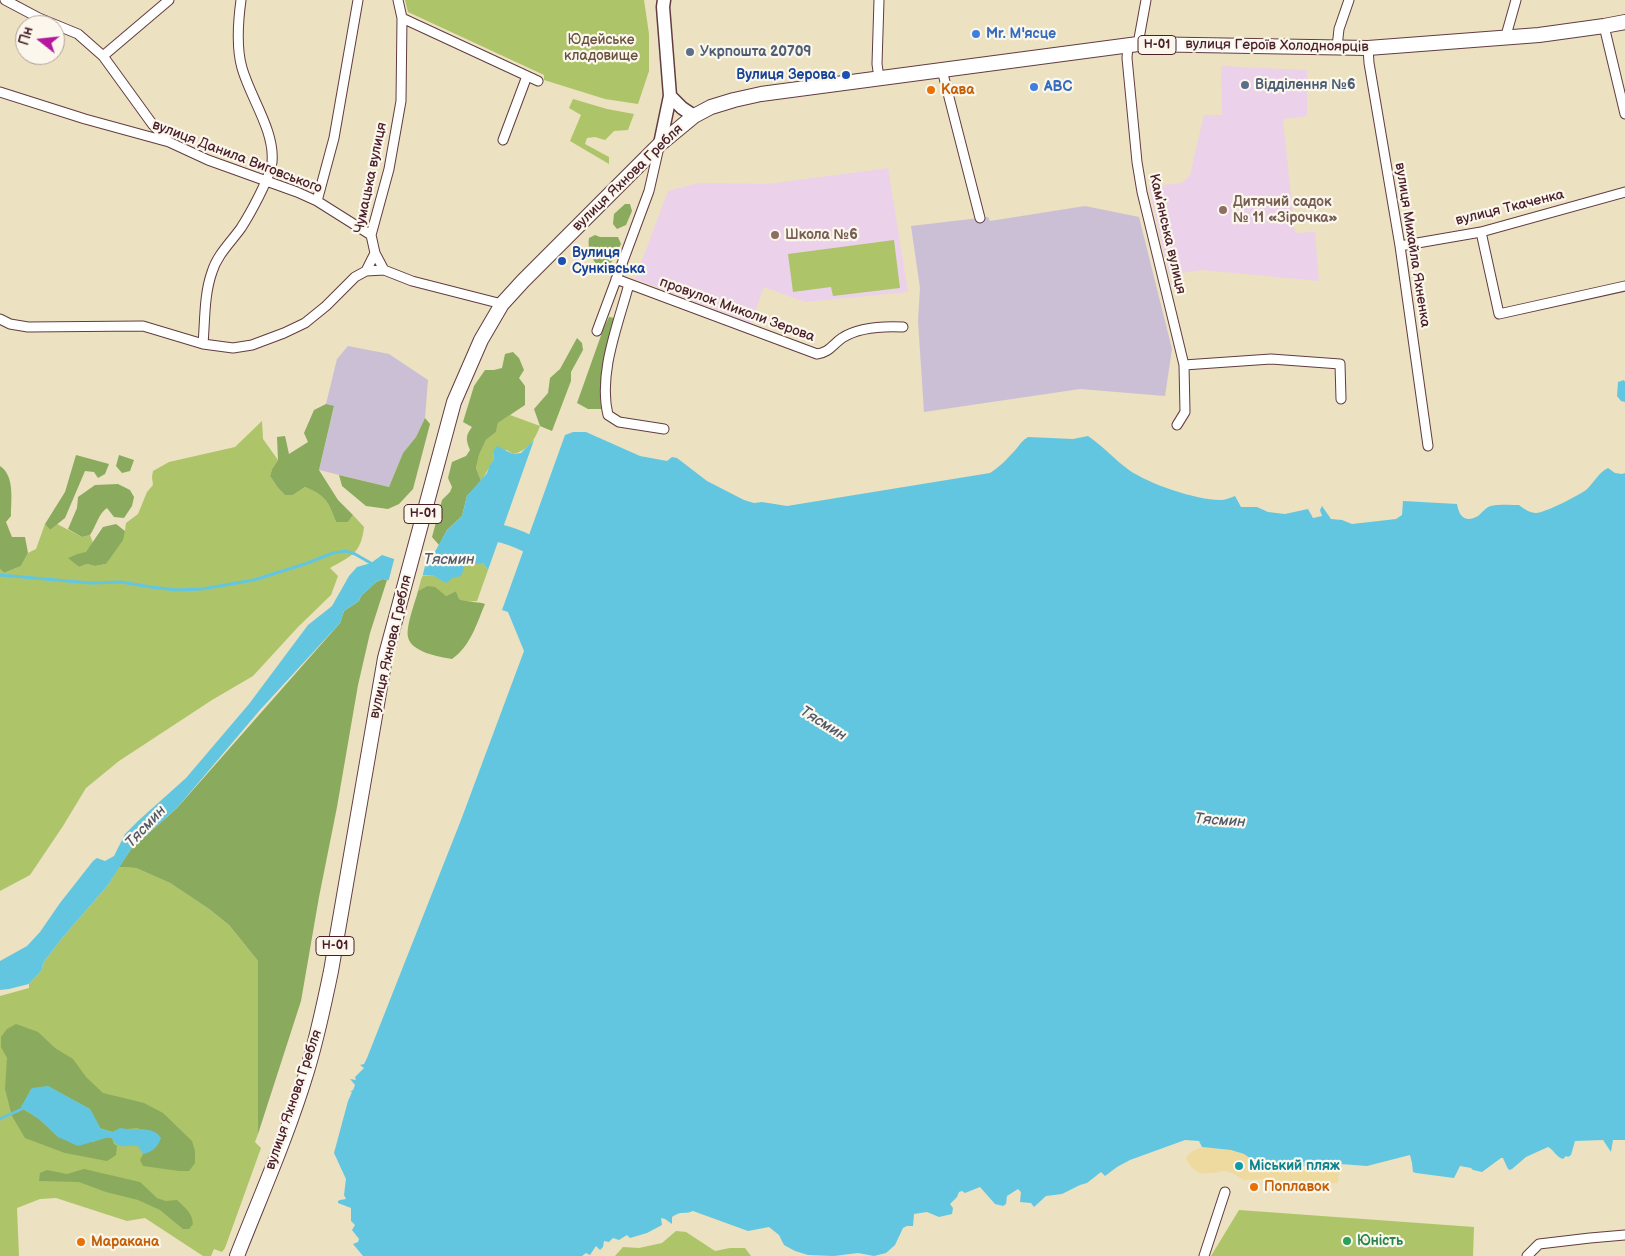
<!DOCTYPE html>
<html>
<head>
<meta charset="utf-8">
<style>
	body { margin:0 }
	#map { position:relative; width:1625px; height:1256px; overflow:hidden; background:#ece1c0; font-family:"Balsamiq Sans",sans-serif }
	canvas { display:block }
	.north { position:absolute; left:15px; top:15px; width:50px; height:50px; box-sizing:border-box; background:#fbf7ec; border:1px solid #b4a19f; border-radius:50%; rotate:286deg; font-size:14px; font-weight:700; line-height:20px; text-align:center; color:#4a1f2b }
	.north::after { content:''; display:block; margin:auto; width:18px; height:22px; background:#b5179e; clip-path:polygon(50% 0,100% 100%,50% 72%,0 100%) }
</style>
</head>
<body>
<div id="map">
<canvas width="1625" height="1256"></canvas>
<div class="north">Пн</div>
</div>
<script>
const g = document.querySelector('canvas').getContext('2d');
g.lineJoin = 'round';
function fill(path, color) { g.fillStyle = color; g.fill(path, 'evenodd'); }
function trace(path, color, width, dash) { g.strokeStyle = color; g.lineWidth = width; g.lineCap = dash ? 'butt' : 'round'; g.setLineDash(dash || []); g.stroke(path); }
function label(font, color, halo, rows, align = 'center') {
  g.font = font + ' "Balsamiq Sans",sans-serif'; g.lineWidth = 4.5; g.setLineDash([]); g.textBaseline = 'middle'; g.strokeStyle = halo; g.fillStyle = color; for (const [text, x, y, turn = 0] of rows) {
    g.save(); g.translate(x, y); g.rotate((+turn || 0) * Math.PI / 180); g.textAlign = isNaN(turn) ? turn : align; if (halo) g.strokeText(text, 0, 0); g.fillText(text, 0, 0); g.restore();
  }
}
const built = new Path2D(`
	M1221,66l86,4v46l-24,3 12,114 20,-1 4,49 -117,-11 -33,5 -20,-88 33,-4 8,-8 14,-60h18z
	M888,168l20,124 -103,10 -41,-15 -13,36 -116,-44 33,-88 31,-8 69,1z`);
const industrial = new Path2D(`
	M1085,206l54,11 33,132 -7,47 -85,-7 -156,23 -6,-91 2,-33 -9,-62 77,-9 2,4z
	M348,346l41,8 39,26 -3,38 -9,19 -13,16 -14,34 -70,-17 15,-63 -8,-3 11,-45z`);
const green = new Path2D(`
	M405,0h239l5,34v37l-11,33 -33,-5 -61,-19v-5l-136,-63z
	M573,99l34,10 27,5 -6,16 -14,1 -9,9 -10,-3 -8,1 -2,6 24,13v7l-39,-23 11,-26 -12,-7z
	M894,240l6,48 -67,8 -2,-9 -38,5 -5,-38z
	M510,415l30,11c-5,14 -12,25 -27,28l-6,-4 -14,1 1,9 -13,21 -5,-13 3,-13 7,-15 10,-8 2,-9z
	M262,421l1,18 15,21 -6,9 -2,7 8,12 7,7h8l12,-8c21,9 23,14 31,35h12l5,-7 11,12c-3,27 -13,29 -34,41l8,8 -7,19 -33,32 -45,49 -41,24 -93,61 -33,27 -23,38 -33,49 -30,16v-322l4,4 17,-7 7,-13 8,-4 9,-25 5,6 7,-6 25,13 8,-2 3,8 -7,10 -9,1 -8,4 10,9 8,-3 8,2 11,-2 19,-33 1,-8 12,-9 9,-22 6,-7 -1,-8 1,-6 16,-9 66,-15z
	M468,556l15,7 5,7 -11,31 -11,1 -7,-3 -3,-8 -10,5 -19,-10 -9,5 4,-15 10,-1 8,4z
	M119,867l17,1 34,15 39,26 20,16 29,36v173l-3,8 6,6 -36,100 -3,4 -8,-3 -3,7h-8l-58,-38 -18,3 -71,-23 -16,1 -23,9 2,48h-19v-260l29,-8v-4l13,-14 1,-7 20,-26 45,-52z
	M1239,1210l235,17 -1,29h-262z
	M676,1231l10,1 29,19 15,-3h15l6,8h-136l8,-9 16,1 23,-5z`);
const forest = new Path2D(`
	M625,204h5l2,7 -6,14 -9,4 -4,-5 1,-10z
	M595,235l5,2h18l3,7 -11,21 -9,3c-9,-6 -14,-19 -12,-30z
	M609,317l6,1 -15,69 1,22h-13l-11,-6 27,-76z
	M577,338l5,5 1,7 -12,22v9l-19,50 -12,-5 -6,-17 14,-16 2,-15 10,-9z
	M513,352l6,6 5,12 -5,8 6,8v19l-27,18 -2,9 -10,8 -7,15 -3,13 5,13 -14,15 -5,20 -15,14 -8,15 -7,-8 10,-37 8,-8 2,-5 -4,-9 4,-16 14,-6 4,-6c-4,-10 -5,-14 2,-23l-9,-5 11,-36 11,-16h9l8,-2 3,-14z
	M326,404l8,2 -15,64 19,30 15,15 -5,7h-12c-8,-21 -10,-26 -31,-35l-12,8h-8l-7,-7 -8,-12 2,-7 6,-9 -1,-23 8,-1 4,18 19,-12 -4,-9 10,-23z
	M425,418l5,6 -17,65 -14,15 -11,5 -22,-3 -24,-20 -3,-11 50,12 14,-34 13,-16z
	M76,455l33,9 -4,10 -7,4 -4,-6 -9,-1 -20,47 -15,12 -5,-6 20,-32z
	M119,455l15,5 -4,11 -8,2 -6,-7z
	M0,466c15,10 11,34 11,50l-5,6 6,15h13l3,16 -7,13 -17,7 -4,-4z
	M118,484l12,6 4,7 -2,9 -8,12 -10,-1 -7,-9c-8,5 -11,18 -17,27l-8,2 -14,-8 9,-21 1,-11 17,-12z
	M116,524l9,7 -2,9 -17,24 -11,2 -8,-2 -8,3 -11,-9 9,-4 9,-2 17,-25z
	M383,579l4,1 -17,53 -12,52 -21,122 -18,90 -18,104 -43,133v-173l-29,-36 -20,-16 -39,-26 -34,-15 -17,-1 12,-18 46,-41 163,-185 4,-12 15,-10 2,-5 15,-14z
	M427,586l8,1 11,9 10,-5 3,8c9,4 17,2 26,5 -8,19 -15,43 -33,55 -13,-2 -41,-7 -44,-22 -2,-12 7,-34 10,-46z
	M16,1024l22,8 17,16 18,11 13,18 17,16 41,10 19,10 29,28 3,10v12l-6,8h-10l-36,-5 -3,-6 3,-6 6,-2 -11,-24 -22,2 -3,2 -13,-4 -10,-19 -42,-23 -17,3 -10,19 18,11 19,18 35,5 13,-5 6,1 2,6 3,2 -1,9 -9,6 -42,-8 -40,-15 -13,-22 -7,-27 2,-31 -6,-11v-10l6,-8z
	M84,1169l56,13 17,16 9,3 11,-1c8,8 15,12 16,24l-4,5h-6l-23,-19 -22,-10 -32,-8 -27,-10 -40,-1 1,-8 7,-3 20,4z`);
const sand = new Path2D(`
	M1202,1147l29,3 13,4 7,5h9l30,8 22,-1 20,3 8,-5 -2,19 -35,2 -33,-3 -6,-3 -21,1c-6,-5 -11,-8 -19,-9 -4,0 -8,2 -12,2 -13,2 -21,-3 -26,-15l5,-6z`);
const water = new Path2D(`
	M1624,380l1,2v20l-4,-1 -4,-5 1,-14z
	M573,432h13l54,24 27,5 5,-4 5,1 30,23 37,19 10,3 8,-1 25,4 203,-33c10,-6 19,-16 27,-25 4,-5 6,-8 11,-11l45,2 15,-3c15,10 27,24 41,34 20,14 67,30 91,30 5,0 10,-2 15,-4l6,11h16l11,5 17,2 23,-5 5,9 9,-2 -2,-6 2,-4 9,13 11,1 10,4 44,-5 6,-4 1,-14 54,3c2,13 9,19 21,12 4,-3 8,-9 13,-10 5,-2 22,-1 28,-1 5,4 11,8 17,8 9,0 43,-18 50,-23 8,-7 12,-17 22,-22l7,5 7,1 3,-1v667h-12l-2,12 -8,-12 -28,1 -4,14 -3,2 -2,-1 -3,3c-7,-2 -9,-9 -15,-12l-22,10 -14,12 -3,1 -2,-3 -4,-9h-2l-19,14 -9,-2 -2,-2 -11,-2 -6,12 -38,-5 -3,-1 -1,-9 -2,-8 -43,11 -27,-2 -8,5 -20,-3 -22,1 -30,-8h-9l-7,-5 -13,-4 -29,-3 -3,-6 -14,-1 -55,20 -13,7 -12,9 -4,-4 -14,11 -7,2 -18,9 -16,2 -12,11 -3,-4 -11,-1 1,-10 -3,-3 -11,7 -1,8 -3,2 -8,-2 -15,-17 -15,6 -3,-2 -3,1 -2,5 -7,7 3,4 -1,6 -13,3 -12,-5 -13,2 -1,12h-6l-4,2 -8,17 -9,8 -12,3 -16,-3 -24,3 -26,-1 -13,-4 -11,-6 -5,-10 -10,-8 -21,4 -55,-20c-8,4 -12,-1 -21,6v7l-7,-5 -4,-1 1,7 -15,8 -17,5 -3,-3 -8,5 -6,-2 -4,4 -5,-1 -1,6 -3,3 -4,-4 -6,9 -4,-2 -4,3h-219l-10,-12 5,-2 1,-3 -7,-9 3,-5 -4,-4v-13l-13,-5v-2l2,-1 6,-1 -2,-4 2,-16 -12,-26 14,-52 4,-9h-2l3,-2 2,-5 -5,-6 6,1 -1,-3 9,-9 -4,-3 4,-1 3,-6 94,-238 63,-169 -16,-39 -6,-2 63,-175z
	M534,440l-46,130 -5,-7 -8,1 -7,-7 -7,19 -9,2 -6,5 -14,-8 -39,2 -2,4 -8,-2 -7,3 -15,14 -2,5 -15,10 -4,12 -80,87 -83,98 -46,41 -23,36 -45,52 -20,26 -1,7 -13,14 -20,5 -9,1v-29l27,-15 13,-14 20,-29 33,-42 4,-3 8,3 9,-5 11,-22 13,-13 48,-43 63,-74 59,-79 24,-19 17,-30 8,-9 14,-4 11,-8 12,4 38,-2 15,-27 15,-14 5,-20 20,-23 3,-8 4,-5 -1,-9 4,-5 16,8 8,-1z
	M48,1086l42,23 11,20 12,3 7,-4c4,0 8,2 12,1 10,0 23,-1 29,9 -3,9 -9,14 -18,16l-5,-8c-9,-1 -22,4 -26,-8l-3,-1 -31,9 -20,-9 -19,-18 -18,-12 11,-19z`);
const pier = new Path2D(`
	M428,554l-6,24 -27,1 -3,4h-4l7,-27z`);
const stream = new Path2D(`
	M0,575l90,8 31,-1 30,5 25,3 26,-1 52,-9 51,-16 28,-11 13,-2 9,3 19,11
	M0,1119l22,-10`);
const river = new Path2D(`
	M477,531c25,-1 49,10 69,23`);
const street = new Path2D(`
	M5,0l34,18 39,16 25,22 50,69 16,17
	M402,18l136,63
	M1604,26l21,88
	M1505,39l11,-39
	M1138,44l8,-44
	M1128,45l-1,13 10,104 5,30 42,173 1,47 -8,13
	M1337,47l2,-18 10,-29
	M1368,48l1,15 31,183 28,200
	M103,56l66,-56
	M942,70l38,148
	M879,78l-2,-14 2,-64
	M0,92l85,27 84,23 39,18 89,32 20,9 54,34
	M503,140l24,-64
	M317,201l17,-63 24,-138
	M1481,232l18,82 126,-28
	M1400,246l81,-14 144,-40
	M384,270l-9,-17 -4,-18 18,-66 12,-68 1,-83 -4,-18
	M366,271l9,-18
	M616,279l201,75c13,-2 15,-9 25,-16 17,-11 41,-12 61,-11
	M629,284c-11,41 -31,89 -21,131l11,7 45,7
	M0,319l10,5 18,3 115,-1 60,18 30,4 19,-3 32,-12 21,-10 21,-17 29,-29 11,-6 18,-1 28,11 90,23
	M597,331l52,-140 10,-44
	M203,344c2,-23 1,-50 9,-72 5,-17 19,-30 29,-44 9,-14 29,-50 31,-66 3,-31 -22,-65 -30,-94 -6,-21 -4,-46 -1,-68
	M1184,365l87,-6 69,5 1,35
	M1204,1256l21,-64
	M1527,1256l12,-12 51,-6 35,-3`);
const secondary = new Path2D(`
	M670,96l12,12 12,8
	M660,144l10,-48 -7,-89 1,-7`);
const primary = new Path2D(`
	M237,1256c24,-61 51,-122 70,-185 10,-33 17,-66 24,-100l54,-313 69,-256 27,-62 21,-36 21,-23 137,-137 34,-28 17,-9 23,-7 27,-6 377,-50 230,4 171,-13 65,-9 21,-4`);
const markers = [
	[976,34,5,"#3f7fe0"],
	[690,52,5,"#5c6f8a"],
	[846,75,5,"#1a4fb4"],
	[1245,85,5,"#5c6f8a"],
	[1034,87,5,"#3f7fe0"],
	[931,90,5,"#e8710a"],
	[1223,210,5,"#8d6e63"],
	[775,235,5,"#8d6e63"],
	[562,261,5,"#1a4fb4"],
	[1239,1166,5,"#0f9aa8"],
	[1254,1187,5,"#e8710a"],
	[1347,1241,5,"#2e9e5b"],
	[81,1242,5,"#e8710a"]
];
const shields = [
	[1157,45,38],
	[423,514,38],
	[335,946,38]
];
const shieldNames = [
	["Н-01",1157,45],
	["Н-01",423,514],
	["Н-01",335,946]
];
const shopNames = [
	["Mr. М'ясце",986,34],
	["ABC",1044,87]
];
const parkNames = [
	["Юдейське",601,40],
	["кладовище",601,56]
];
const streetNames = [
	["вулиця Героїв Холодноярців",1277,46,1],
	["вулиця Данила Виговського",237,157,21],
	["Чумацька вулиця",371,178,-78],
	["вулиця Яхнова Гребля",628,178,-44],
	["вулиця Ткаченка",1510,208,-14],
	["Камʼянська вулиця",1167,234,77],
	["вулиця Михайла Яхненка",1412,245,81],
	["провулок Миколи Зерова",737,310,20],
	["вулиця Яхнова Гребля",391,647,-77],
	["вулиця Яхнова Гребля",294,1100,-71]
];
const serviceNames = [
	["Укрпошта 20709",700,52],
	["Відділення №6",1255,85]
];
const transitNames = [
	["Вулиця Зерова",836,75],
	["Вулиця",572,253,"left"],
	["Сунківська",572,269,"left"]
];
const foodNames = [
	["Кава",941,90],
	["Поплавок",1264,1187],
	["Маракана",91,1242]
];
const educationNames = [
	["Дитячий садок",1233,202],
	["№ 11 «Зірочка»",1233,218],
	["Школа №6",785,235]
];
const cultureNames = [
	["Міський пляж",1249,1166]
];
const leisureNames = [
	["Юність",1357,1241]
];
const waterNames = [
	["Тясмин",449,560],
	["Тясмин",823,724,32],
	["Тясмин",1220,821,4],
	["Тясмин",146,827,-47]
];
fill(built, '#ecd1ea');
fill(industrial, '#cbbfd5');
fill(green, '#adc469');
fill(forest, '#8aaa5d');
fill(sand, '#eeda9e');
fill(water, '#63c6e1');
fill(pier, '#ece1c0');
trace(stream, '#63c6e1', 3);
trace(river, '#63c6e1', 18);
trace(street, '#623c41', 11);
trace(secondary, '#623c41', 15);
trace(primary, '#623c41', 16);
trace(street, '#fff', 9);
trace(secondary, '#fff', 12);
trace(primary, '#fff', 14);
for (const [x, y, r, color] of markers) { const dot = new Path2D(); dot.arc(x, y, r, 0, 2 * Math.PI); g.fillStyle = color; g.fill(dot); trace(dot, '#fbf7ec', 2); }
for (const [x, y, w] of shields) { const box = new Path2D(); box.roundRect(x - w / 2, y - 9.5, w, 19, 4); g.fillStyle = '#fbf7ec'; g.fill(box); trace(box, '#4a1f2b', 1); }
label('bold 12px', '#4a1f2b', null, shieldNames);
label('bold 14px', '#366cbe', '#fbf7ec', shopNames, 'left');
label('14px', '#68513e', '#fbf7ec', parkNames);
label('14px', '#4a1f2b', '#fbf7ec', streetNames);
label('bold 14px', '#4e5e75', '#fbf7ec', serviceNames, 'left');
label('bold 14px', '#164399', '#fbf7ec', transitNames, 'right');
label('bold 14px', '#c56008', '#fbf7ec', foodNames, 'left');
label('bold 14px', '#785e54', '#fbf7ec', educationNames, 'left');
label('bold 14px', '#0d838f', '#fbf7ec', cultureNames, 'left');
label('bold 14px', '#27864d', '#fbf7ec', leisureNames, 'left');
label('italic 15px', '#53596b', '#fbf7ec', waterNames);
</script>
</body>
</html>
